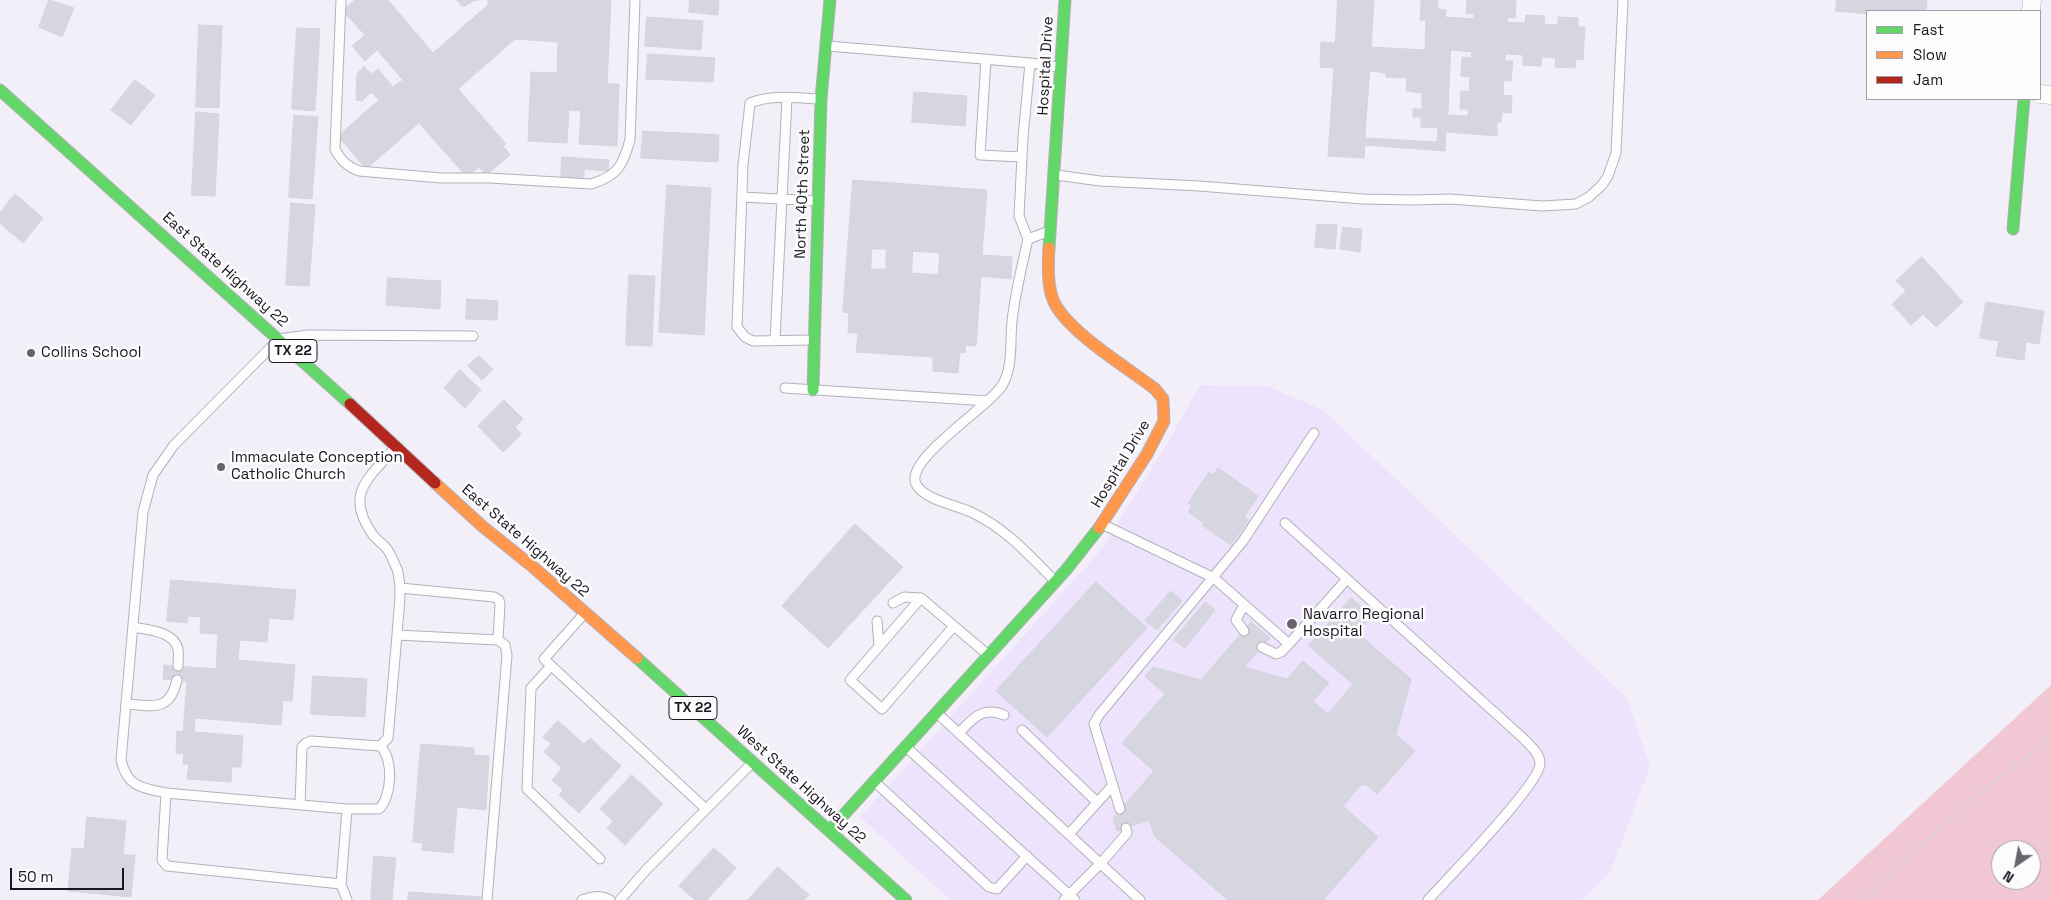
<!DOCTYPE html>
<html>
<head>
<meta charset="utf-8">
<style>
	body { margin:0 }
	#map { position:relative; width:2051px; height:900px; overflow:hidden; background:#f3eff9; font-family:"Space Grotesk",sans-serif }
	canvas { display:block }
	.legend { position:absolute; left:1866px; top:10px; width:175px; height:90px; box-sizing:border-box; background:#fcfcfc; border:1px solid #a2a0a4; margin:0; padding:6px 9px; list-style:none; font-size:15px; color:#1b1721 }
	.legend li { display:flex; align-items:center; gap:10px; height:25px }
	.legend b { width:25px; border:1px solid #a2a0a4 }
	.north { position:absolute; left:1991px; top:840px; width:50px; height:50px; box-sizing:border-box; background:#fcfcfc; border:1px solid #a2a0a4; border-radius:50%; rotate:213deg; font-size:14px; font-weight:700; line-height:20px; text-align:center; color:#1b1721 }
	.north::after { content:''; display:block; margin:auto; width:18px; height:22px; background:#67636d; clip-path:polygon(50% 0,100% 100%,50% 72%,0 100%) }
	.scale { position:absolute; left:10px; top:868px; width:114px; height:22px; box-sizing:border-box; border:2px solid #1b1721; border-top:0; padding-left:6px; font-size:15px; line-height:18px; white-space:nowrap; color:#1b1721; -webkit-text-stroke:4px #fcfcfc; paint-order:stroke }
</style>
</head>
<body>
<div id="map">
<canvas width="2051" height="900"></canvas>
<ul class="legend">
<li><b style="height:6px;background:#63d668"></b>Fast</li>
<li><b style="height:6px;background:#ff974d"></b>Slow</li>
<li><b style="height:6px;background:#b3261e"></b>Jam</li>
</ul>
<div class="north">N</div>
<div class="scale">50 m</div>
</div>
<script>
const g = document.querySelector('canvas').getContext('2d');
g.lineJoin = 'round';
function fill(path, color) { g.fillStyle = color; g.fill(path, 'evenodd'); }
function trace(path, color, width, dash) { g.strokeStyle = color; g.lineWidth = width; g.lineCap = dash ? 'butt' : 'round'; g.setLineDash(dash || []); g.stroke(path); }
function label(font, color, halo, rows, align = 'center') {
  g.font = font + ' "Space Grotesk",sans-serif'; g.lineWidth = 5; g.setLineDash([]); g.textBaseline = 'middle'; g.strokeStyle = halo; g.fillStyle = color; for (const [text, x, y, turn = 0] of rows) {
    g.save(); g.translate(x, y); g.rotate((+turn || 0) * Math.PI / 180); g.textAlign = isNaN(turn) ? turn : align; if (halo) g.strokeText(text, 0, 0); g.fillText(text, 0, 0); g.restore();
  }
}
const built = new Path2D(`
	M1200,385l67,1 56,24 304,288 23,68 -40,107 -27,27h-633l-90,-83 241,-267 66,-106z`);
const green = new Path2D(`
	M2051,685v215h-233zM2001,850h30v30h-30z`);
const building = new Path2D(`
	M49,0l25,8 -12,29 -23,-10z
	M355,0h33l45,53 55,-48v-5h123l-4,84h12l-2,62 -38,-2 2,-33 -12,-1 -2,33 -39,-2 3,-69 26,1 1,-31 -43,-3 -57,50 48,55 -3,2 7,9 -24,20 -7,-8 -12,10 -48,-54 -53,46 -28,-33 41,-36 -8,-8 -9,9 -6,-1 1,-26 7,-8 7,8 7,-5 15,18 10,-7 -26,-30 -12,11 -13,-15 13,-11 -22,-24z
	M457,0h22h-4l-12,7z
	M690,0h29l-1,15 -29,-3z
	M1338,0h36l-3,47 54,3 1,-30h-6l1,-20h17v9l8,1 -1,7 29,2v-5h-8l1,-14h49l-1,18 -7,-1 -1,5 18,1 1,-8 19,1 -1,8 14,1v-8l20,1v9h7l-2,33 -7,-1 -1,9 -20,-1 1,-9 -14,-1 -1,9 -18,-1v-10l-18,-1v7h8l-2,20 -7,-1 -1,15 9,1 -1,17 -9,-1 -1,10h-4v14l-51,-4 -1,19 -80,-6 -1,13 -36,-2 6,-88 -14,-1 1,-25 14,1zM1451,50l21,2 -1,6 -9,-1 -1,19 9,1 -1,15 -8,-1 -1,18h8v7l-20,-1zM1370,71l16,2v4l21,1 -1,13 16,2v16h-9v8h8v10l17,1 -1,14 -72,-4z
	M1837,0h90l-1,11h-59v3l-31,-3z
	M647,17l56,4 -2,29 -56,-4z
	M199,25l23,1 -3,82 -23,-1z
	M297,28l23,1 -5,82 -23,-2z
	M648,54l67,4 -2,24 -67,-3z
	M135,80l20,15 -24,30 -20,-15z
	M914,92l53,4 -2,30 -53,-4z
	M196,112l23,2 -4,82 -23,-1z
	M294,115l24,2 -6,82 -23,-2z
	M643,131l76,4 -1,27 -77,-4z
	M562,157l47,3 -1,11 -24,-2v11l-23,-1z
	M853,180l134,10 -5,65 30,2 -1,22 -30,-3 -5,70 -10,-1 -1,8 -5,-1 -2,21 -25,-2v-14l-77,-5 2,-19h-10l1,-20 -6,-1zM872,249h14v20h-15zM913,251l27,2 -2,22 -26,-2z
	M667,185l44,3 -7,147 -45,-3z
	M15,194l28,24 -20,25 -23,-20v-10z
	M291,203l24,2 -6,81 -23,-1z
	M1317,224l20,1 -2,24 -20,-2z
	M1343,227l19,2 -2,23 -20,-3z
	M1922,257l41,45 -27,25 -13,-13 -12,11 -19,-21 14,-13 -10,-10z
	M629,275l26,1 -3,70 -26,-1z
	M388,278l53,3 -1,28 -54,-4z
	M467,299l31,2 -1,19 -31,-1z
	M1986,302l58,9 -5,33 -13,-2 -2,18 -28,-4 3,-15 -19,-3z
	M479,356l14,13 -11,11 -14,-14z
	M460,370l21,20 -16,18 -21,-20z
	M504,400l19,19 -8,8 6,7 -18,18 -25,-26z
	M1218,468l40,28 -14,21 5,3 -18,25 -28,-19 1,-3 -16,-11 4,-6 -4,-3 21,-31 4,3z
	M855,524l48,43 -75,81 -46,-42z
	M171,580l125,10 -3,30 -24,-2 -2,24 -27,-2 -2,20 57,5 -3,36 -9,-1 -2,25 -86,-7 -1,14 49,4 -2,31h-9l-1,15 -44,-3 2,-15h-6l1,-10 -8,-1 1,-22 6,1 4,-51 -24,-2 1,-14 52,4 2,-35 -18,-1 1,-16 -13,-1 -1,7 -20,-2z
	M1096,582l51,46 -100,109 -51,-46z
	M1171,591l11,10 -25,29 -12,-9z
	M1351,598l21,17 -15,18 54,46 -15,56 19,16 -38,43 -11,-10 -6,2 -17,20 35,31 -55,63h-95l-73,-63 -6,-17 -32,11 -4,-13 41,-47 -32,-28 43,-49 -20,-18 8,-9 48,13 50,-58 19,16 -26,29 43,12 16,-18 26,22 -16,18 15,13 25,-30 -44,-38z
	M1205,602l10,8 -30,38 -11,-8z
	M313,676l54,3 -2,38 -54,-3z
	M558,721l26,23 6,-6 31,28 -42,47 -20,-18 4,-5 -11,-10 10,-12 -18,-16 7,-8 -8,-7z
	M421,744l53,4v7l15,1 -3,54 -29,-3 -4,46 -31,-3 1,-7 -10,-1z
	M632,775l31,29 -38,41 -18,-17 6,-7 -13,-12z
	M87,817l39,4 -3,34h12l-4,42 -63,-6 4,-43 12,1z
	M714,848l22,20 -29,32h-12l-16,-14z
	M374,856l22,2 -4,42h-21z
	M778,867l31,28 -5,5h-56z
	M409,892l72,5 -1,3h-72z`);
const path = new Path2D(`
	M1866,900c56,-59 119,-114 185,-162`);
const lane = new Path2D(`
	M341,0l-6,149c6,12 12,17 24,22l82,7h48l102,6c27,-8 32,-19 39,-44l5,-140
	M828,46l202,17
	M986,59l-6,96 42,2
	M1056,175l44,6 99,5 164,13 51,1 36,-1 92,7 34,-2 13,-7 13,-12 6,-9 8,-23 7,-153
	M742,197l76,4
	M1047,232l-19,7c-6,27 -13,55 -16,82 -2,20 1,45 -9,63 -12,22 -99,75 -87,100 8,16 41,21 57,29 33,16 55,41 81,67
	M1028,239l-9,-23 4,-79 7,-74 28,4
	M775,340l12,-242
	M812,340l-59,1 -8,-4 -8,-10 6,-162 7,-62c20,-9 46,-5 68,-4
	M785,388l203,13
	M394,449c-26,30 -50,45 -21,86 4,5 10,9 14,14 4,5 7,14 10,20 6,20 1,45 0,66l101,5 7,5 2,10 -20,245
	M1285,523l239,216c7,8 16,14 16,25 -1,21 -93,115 -112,136
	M1102,524l112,54 75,66 58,-65
	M400,588l94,9 5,3 1,5 -2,35
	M893,603l11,-6 17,1
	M583,615l-39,44 162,150
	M877,621l2,25
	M954,626l-72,83 -32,-29 71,-82 66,56
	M133,627c15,3 41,4 45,22 1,5 0,12 0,17
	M1244,631l-8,-11 8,-15
	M1262,647l14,7 5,-2 8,-8
	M551,666l-20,22 -4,101 73,70
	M126,704c27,2 44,8 51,-24
	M938,714l202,186
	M1022,730l75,72
	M959,733c14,-15 24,-27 45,-18
	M380,746l8,-8 9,-103
	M906,747l169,153
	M876,783l113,104 8,2 30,-33
	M166,793l-4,67 5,6 174,18
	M300,805l2,-58 4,-4 5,-2 69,5c14,12 12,51 -1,63h-32
	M1120,809l-26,-85 5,-9 144,-174 71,-108
	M1069,834l44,-49
	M347,900l-6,-16 6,-75 -181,-16c-24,-5 -39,-6 -45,-33l22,-248 10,-37 21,-30 105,-106 29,-4 165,1
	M582,900c10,-4 18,-5 28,0
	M620,900l26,-30 105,-106
	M1064,900l37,-37 26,-30 -1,-5`);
const street = new Path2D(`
	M2031,11l1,-11
	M2040,94l11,1`);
const fast = new Path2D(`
	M0,90l350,314
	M2013,229l11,-130
	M1049,248l16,-248
	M813,390l8,-291 9,-99
	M637,658l269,242
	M829,831l237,-261 33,-42`);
const slow = new Path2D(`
	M1049,248c-1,18 -2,38 5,54 14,30 74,66 101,87l8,10 1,22 -17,33 -48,74
	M435,483l47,43 51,41 104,91`);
const jam = new Path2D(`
	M350,404l85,79`);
const markers = [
	[31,353,5,"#67636d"],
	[221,467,5,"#67636d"],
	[1292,624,6,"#67636d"]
];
const shields = [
	[293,351,48],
	[693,708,48]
];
const shieldNames = [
	["TX 22",293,351],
	["TX 22",693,708]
];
const streetNames = [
	["Hospital Drive",1046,66,-87],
	["North 40th Street",803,194,-88],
	["East State Highway 22",225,270,42],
	["Hospital Drive",1121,464,-59],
	["East State Highway 22",525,541,41],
	["West State Highway 22",801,785,42]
];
const poiNames = [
	["Collins School",41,353],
	["Immaculate Conception",231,458],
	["Catholic Church",231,475],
	["Navarro Regional",1303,615],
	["Hospital",1303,632]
];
fill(built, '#ede3fc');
fill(green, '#f1c7d4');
fill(building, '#d6d6e0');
trace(building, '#d4d4de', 1);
trace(lane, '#b4b0ba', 11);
trace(street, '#b4b0ba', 19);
trace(fast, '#b4b0ba', 13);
trace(slow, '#b4b0ba', 13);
trace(jam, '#b4b0ba', 13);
trace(path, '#d5d4d7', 2.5, [2.5, 2.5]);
trace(lane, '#fdfdfe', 9);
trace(street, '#fdfdfe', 18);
trace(fast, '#63d668', 11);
trace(slow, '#ff974d', 11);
trace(jam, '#b3261e', 11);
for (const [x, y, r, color] of markers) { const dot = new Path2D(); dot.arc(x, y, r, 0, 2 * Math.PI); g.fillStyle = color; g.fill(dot); trace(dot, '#fcfcfc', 2); }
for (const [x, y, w] of shields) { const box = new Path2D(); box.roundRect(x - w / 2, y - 11.5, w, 23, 4); g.fillStyle = '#fcfcfc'; g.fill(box); trace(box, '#1b1721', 1); }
label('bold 14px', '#1b1721', null, shieldNames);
label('15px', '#1b1721', '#fcfcfc', streetNames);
label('15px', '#1b1721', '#fcfcfc', poiNames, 'left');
</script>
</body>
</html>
